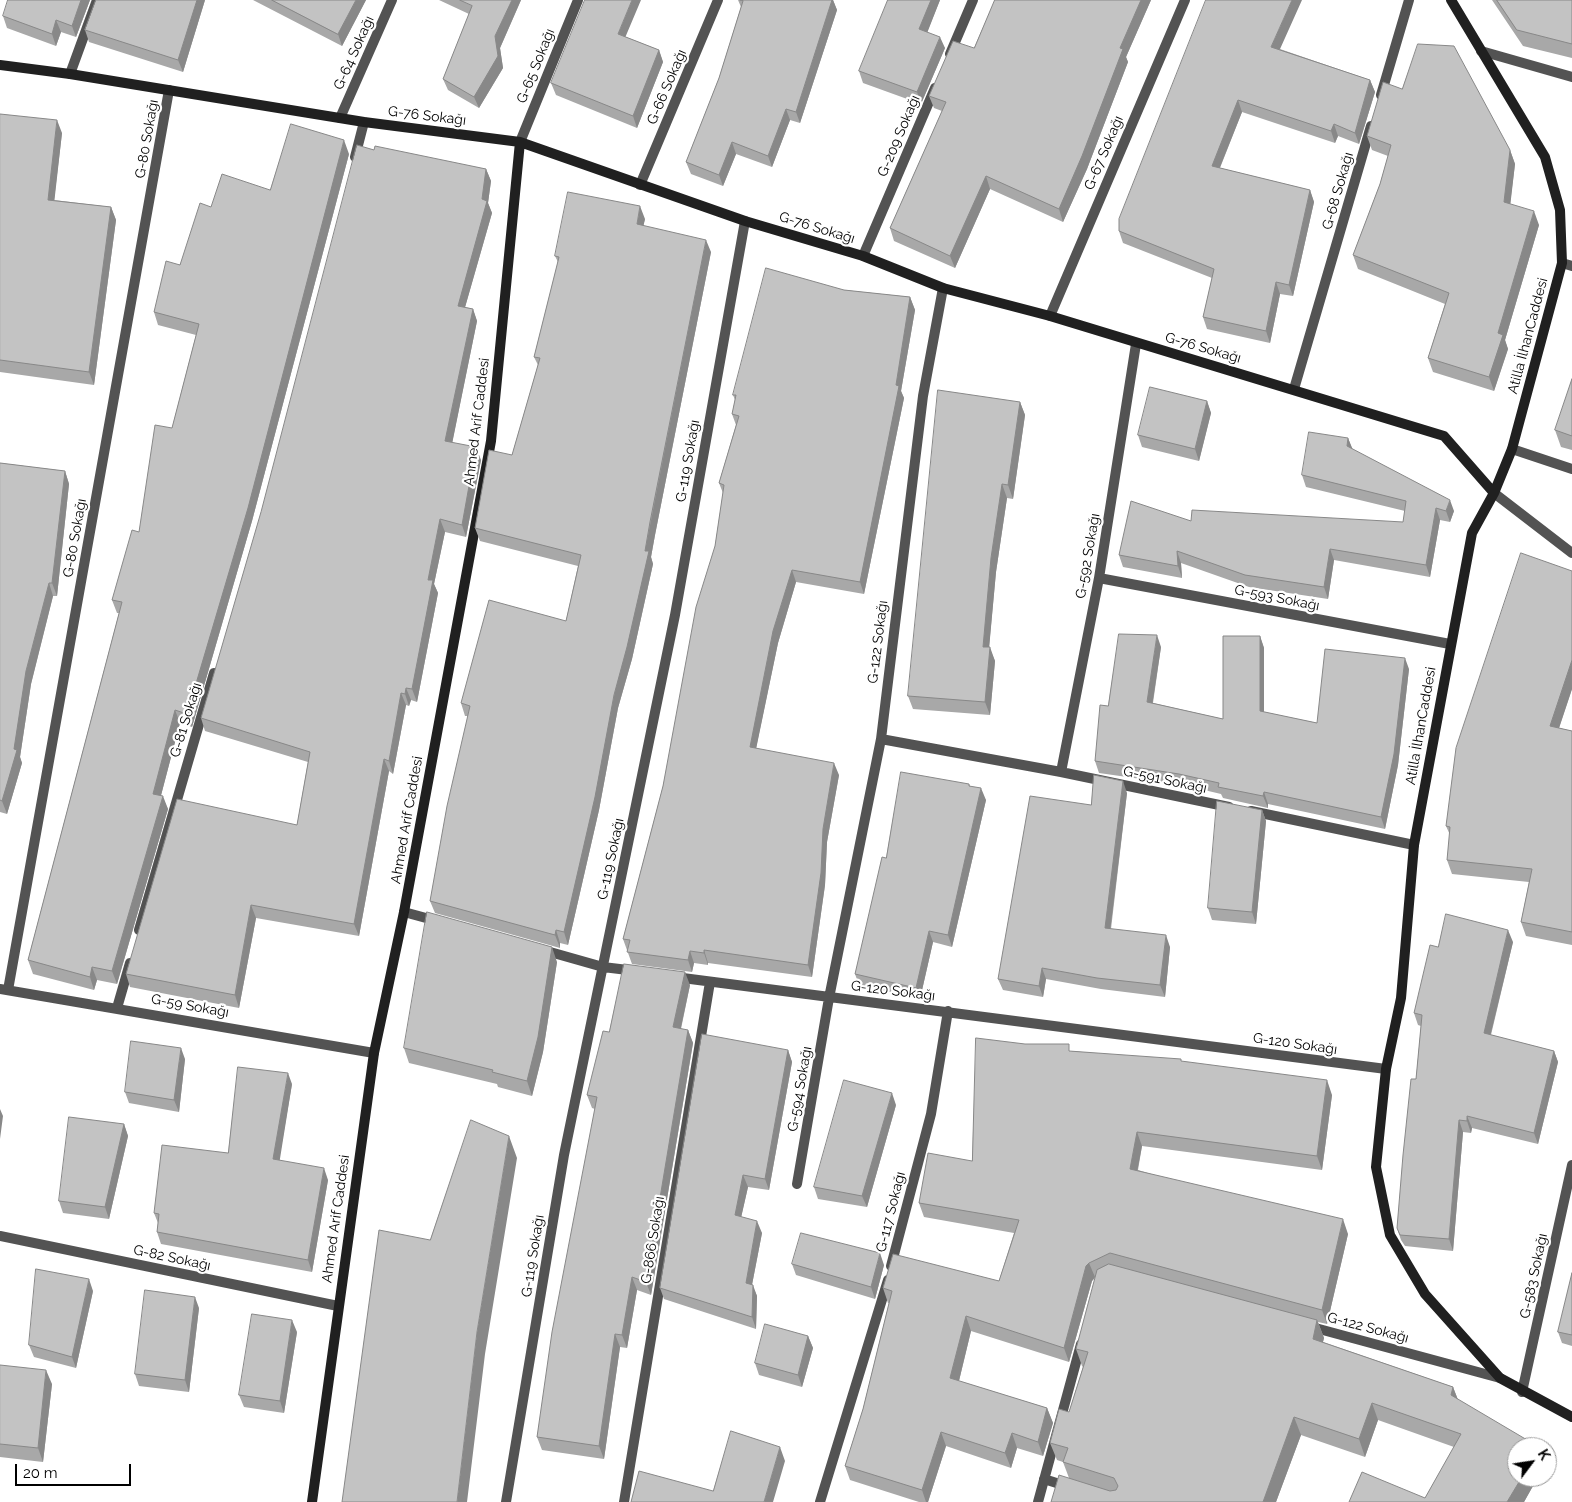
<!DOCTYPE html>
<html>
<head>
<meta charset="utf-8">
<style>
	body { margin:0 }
	#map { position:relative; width:1572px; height:1502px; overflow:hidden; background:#fff; font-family:Raleway,sans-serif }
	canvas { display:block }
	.north { position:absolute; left:1507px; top:1437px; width:50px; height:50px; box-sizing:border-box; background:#fff; border:1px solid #999; border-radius:50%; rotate:59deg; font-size:14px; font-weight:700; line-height:20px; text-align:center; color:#000 }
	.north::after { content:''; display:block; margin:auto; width:18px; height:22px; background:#000; clip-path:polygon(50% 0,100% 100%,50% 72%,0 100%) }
	.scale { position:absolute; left:15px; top:1464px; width:116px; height:22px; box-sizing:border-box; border:2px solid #000; border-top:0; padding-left:6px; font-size:15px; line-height:18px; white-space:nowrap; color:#000; -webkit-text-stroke:4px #fff; paint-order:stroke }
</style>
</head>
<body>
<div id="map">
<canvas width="1572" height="1502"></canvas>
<div class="north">K</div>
<div class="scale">20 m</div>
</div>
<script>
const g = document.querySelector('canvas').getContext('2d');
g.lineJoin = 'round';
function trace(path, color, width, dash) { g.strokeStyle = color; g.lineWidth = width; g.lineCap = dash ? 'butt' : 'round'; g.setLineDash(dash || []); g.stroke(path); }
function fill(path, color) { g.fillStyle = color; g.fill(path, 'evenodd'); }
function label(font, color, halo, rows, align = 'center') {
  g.font = font + ' Raleway,sans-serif'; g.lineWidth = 4.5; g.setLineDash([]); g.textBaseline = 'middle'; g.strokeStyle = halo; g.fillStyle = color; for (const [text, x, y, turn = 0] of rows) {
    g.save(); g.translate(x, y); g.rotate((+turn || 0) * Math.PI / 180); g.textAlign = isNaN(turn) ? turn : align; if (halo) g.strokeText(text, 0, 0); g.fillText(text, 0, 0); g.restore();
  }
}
const street = new Path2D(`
	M1481,51l91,26
	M950,54l23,-54
	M70,74l27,-74
	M1381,95l28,-95
	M340,118l52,-118
	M520,142l58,-142
	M355,157l9,-35
	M640,185l78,-185
	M863,256l72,-168
	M1562,263l10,3
	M1050,316l135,-316
	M1294,389l77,-263
	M1512,449l60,20
	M1494,493l78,60
	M1099,578l351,66
	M881,739l180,33 168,35
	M1061,772l38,-194 37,-234
	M1251,811l163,34
	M404,912l33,9
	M139,930l75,-257
	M543,950l60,17 33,4
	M675,977l711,92
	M0,989l374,64
	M8,990l161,-900
	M117,1008l13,-45
	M797,1184l32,-186 52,-259 42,-343 20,-108
	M0,1236l338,70
	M891,1266l40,-152 17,-103
	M1308,1326l192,52
	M1522,1392l50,-227
	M1044,1479l25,8
	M506,1502l58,-347 111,-540 70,-394
	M624,1502l86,-520
	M820,1502l68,-222
	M1038,1502l43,-158`);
const secondary = new Path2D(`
	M1451,0l94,157 15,53 2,53 -50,186 -18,44 -22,40 -58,312 -13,153 -15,71 -10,98 14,68 35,59 75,84 72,39
	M0,65l70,9 294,48 156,20 225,79 118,35 80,32 107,28 394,120 50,57
	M312,1502l62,-449 30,-141 87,-471 29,-299`);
const wall = new Path2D(`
	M90,0l-14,37 -15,-5 -5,14 -49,-18 -4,-12z
	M205,0l-22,72 -94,-30 -4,-12z
	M253,0h113l-24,46z
	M439,0h82l-21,48 3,20 -24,40 -31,-18 -5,-11 26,-65z
	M738,0h95l4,10 -37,113 -10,-3 -18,47 -36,-13 -13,32 -32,-12 -5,-12 33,-84 22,-71z
	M888,0h52l-13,32 18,16 -24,56 -58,-21 -4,-12z
	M995,0h156l-25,57 2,5 -41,107 -24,53 -73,-33 -35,79 -61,-27 -4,-13 52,-117 -8,-3 -5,-12 45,-48z
	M1492,0h80v58l-49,-12z
	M626,37l33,13 4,12 -26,66 -81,-33 -5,-12z
	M1280,49l90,31 5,12 -16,52 -21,-8 -3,7 -93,-31 -22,56 90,22 4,12 -21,94 -13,-2 -10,49 -63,-14 -4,-12 9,-39 -89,-35 -4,-12z
	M0,114l62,19 -8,67 57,7 5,13 -22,165 -94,-13z
	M1367,136l143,14 5,14 -5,40 29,21 -34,115 3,9 -14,42 -61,-19 -5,-14 17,-54 -87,-35 -5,-14 27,-71 8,-28 -16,-6z
	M374,150l112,19 5,12 -3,22 4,10 -27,94 8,2 4,12 -25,122 29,17 -15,77 -21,-5 -11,52 4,9 -21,109 -6,-2 -2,6 -3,-1 -13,69 -4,-3 -30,165 -103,-18 -17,90 -109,-21 -4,-13 171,-149 11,-63 -103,-31 -4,-13z
	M349,154l-97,367 -60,206 -12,-4 -19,72 7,14 -51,175 -20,-4 -3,10 -61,-16 -5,-14 91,-347h-2l-5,-13 27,-68 33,-104 24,-93 -38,-10 -4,-13 57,-105 59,-17z
	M645,219l-2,7 68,26 -56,283 -4,22 2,7 -21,95 -14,49 -19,102 -31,135 -8,-2v5l-125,-35 -5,-12 38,-185h-3l-4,-13 105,-82 12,-55 -98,-25 -5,-13 37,-73 26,-90 -4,-8 24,-95 -3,-6z
	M844,290l66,7 5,13 -14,81 3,7 -40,196 -68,-12 -18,61 -22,105 83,27 -12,67 -2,43 -13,92 -104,-14v2l-14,-2 -2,9 -60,-8 -9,-25 40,-153 52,-240 8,-53 -4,-10 17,-58 -4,-11 3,-14 -2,-5z
	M1572,379v71l-11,-3 -6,-17z
	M1207,401l4,12 -12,48 -57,-14 -4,-12z
	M1020,402l5,13 -12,84 -6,-1 -11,74 -7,75 6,14 -5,54 -77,-6 -5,-13z
	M1348,438l4,11 102,62 -4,11 -10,-2 -10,57 -96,-17 -6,39 -79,-12 -68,-24 1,15 -59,-11 -4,-12 72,-34 212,1 2,-11 -99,-24 -4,-12z
	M0,463l65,8 4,13 -12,112h-4l-22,88 -11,73 2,6 -15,51 -7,-2z
	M1572,571v118l-13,39 13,3v214l-46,-9 -5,-14 8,-40 -77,-8 -5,-14 3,-25 -4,-9z
	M1260,636l4,12v64l53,11 92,-54 -11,96 -13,64 -117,-25v4l-45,-10 -2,-4 -38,-9 -84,-12 -4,-12 13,-55 53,-59 -8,56 70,16z
	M969,784l1,2 16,14 -34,147 -19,-5 -13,57 -61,-14 -4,-11 31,-116z
	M1127,793l-16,136 59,18 -5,50 -64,-8 -55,-10 -3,18 -40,-7 -5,-11 93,-174z
	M1262,810l4,11 -10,103 -44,-4 -4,-12z
	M1513,942l-22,93 63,16 4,11 -20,82 -66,-16 -1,5 -8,-1 -10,119 -48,-5 -4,-6 -4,-12 19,-149 5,-53 -3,-1 -4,-12 24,-66z
	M557,962l-14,90 -11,44 -34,-9 -1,-3 -88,-21 -5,-15z
	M690,985l-9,44 7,1 5,13 -42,252 -14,-5 -10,58 -7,-1 -16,112 -62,-9 -5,-13 58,-328 -3,-1 -5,-13 22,-63z
	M788,1050l4,12 -23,128 -21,-3 -7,30 21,16 -10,52 5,11 -1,33 -92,-30 -4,-11z
	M1072,1051l110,11 150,33 -10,75 -180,-24 -4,24 210,64 -21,90 -9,-2 6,16 -1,4 130,45 5,13 59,77h21l-14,25 -99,-4 29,-51 -76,-27 -13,37 -64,-22 -25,67h-225l18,-24 -6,-16 -6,-2 -7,-17 19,-31 14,-45 -1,-1 -6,-17 20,-72 -4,4 -23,81 -98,-31 -12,50 88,27 6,15 -10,33 -26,-8 -6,20 -65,-22 -18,56h-9l-69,-22 -5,-14 18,-57 26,-106h-1l-5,-15 116,-7 15,-48 -90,-16 -5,-14 53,-42z
	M185,1059l-6,53 -50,-9 -4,-11z
	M292,1084l-13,76 49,20 -16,92 -151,-28 -4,-12 1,-9 -4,-10 74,-60z
	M896,1105l-29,102 -49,-8 -4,-12z
	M124,1124l4,12 -19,83 -46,-6 -4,-12z
	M792,1264l92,1 -9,34 -79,-24z
	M1572,1273v73l-10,-3 -4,-11z
	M93,1291l-17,77 -42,-11 -5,-12z
	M199,1308l-10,84 -50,-6 -4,-12z
	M297,1332l-13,81 -40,-6 -5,-12z
	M808,1336l5,12 -11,39 -43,-12 -4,-12z
	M0,1365l52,19 -9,78 -43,-5z`);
const shadedWall = new Path2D(`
	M81,0h9l-14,37 -4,-11z
	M197,0h8l-22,72 -5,-12z
	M356,0h10l-24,46 -4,-12z
	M512,0h9l-21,48 3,20 -24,40 -5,-11 21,-61z
	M632,0h9l-19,45 -4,-11z
	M832,0h1l4,10 -37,113 -4,-11z
	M931,0h9l-16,41 -5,-12z
	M1141,0h10l-25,57 2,5 -41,107 -24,53 -4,-13 61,-161z
	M1292,0h10l-26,58 -5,-11z
	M56,20l5,12 -5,14 -4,-12z
	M940,37l5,11 -24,56 -4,-12z
	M659,50l4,12 -26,66 -4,-12z
	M1370,80l5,12 -16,52 -4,-11z
	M1238,100l4,12 -26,65 -4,-11z
	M786,109l4,11 -18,47 -4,-11z
	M57,120l5,13 -9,80 -5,-13z
	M1334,124l4,12 -3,7 -4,-12z
	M344,140l5,14 -97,367 -60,206 -5,-13z
	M732,142l4,12 -13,32 -4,-11z
	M1510,150l5,14 -6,52 -5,-14z
	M486,169l5,12 -3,22 4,10 -30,105 -4,-12 24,-107z
	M986,176l4,13 -35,79 -5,-12z
	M1310,190l4,12 -21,94 -4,-11z
	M640,206l5,13 -4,18 -4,-13z
	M111,207l5,13 -22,165 -5,-13z
	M1534,211l5,14 -34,115 3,9 -14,42 -5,-14 9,-44z
	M706,240l5,12 -56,283 -4,22 2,7 -21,95 -14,49 -19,102 -31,135 -4,-13 81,-381z
	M1276,282l4,12 -10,49 -4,-12z
	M910,297l5,13 -14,81 3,7 -40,196 -4,-12 36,-197z
	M473,309l4,12 -27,133 -5,-13z
	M1207,401l4,12 -12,48 -4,-12z
	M1020,402l5,13 -12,84 -5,-14z
	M1348,438l5,12 -6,-4z
	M476,447l5,13 -15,77 -4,-12z
	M65,471l4,13 -12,112 -5,-13z
	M1002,484l5,14 -11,74 -8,88 -5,-13 8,-89z
	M1450,500l4,11 -4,11 -4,-11z
	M1436,508l4,12 -10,57 -4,-12z
	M440,519l5,13 -11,52 4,9 -21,109 -5,-13 16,-109z
	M1330,549l4,11 -6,39 -4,-12z
	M1177,551l4,12 1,15 -4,-12z
	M792,570l4,12 -18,61 -24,116 -4,-12 23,-116z
	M49,583l4,13 -22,88 -11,73 2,6 -15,51 -5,-13 24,-130z
	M1157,635l4,12 -10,66 -4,-11z
	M1260,636l4,12v74l-4,-11z
	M990,647l5,14 -5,54 -5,-13z
	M1405,658l4,11 -11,96 -13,64 -4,-12z
	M1572,660v29l-17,51 -5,-14z
	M406,688l5,12 -2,6 -4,-12z
	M401,693l5,12 -13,69 -4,-13z
	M175,710l5,13 -22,84 -5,-13z
	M384,759l5,12 -30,165 -5,-12z
	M834,763l5,12 -12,67 -2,43 -13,92 -4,-12 15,-136z
	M1123,781l4,12 -18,147 -4,-12z
	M981,788l5,12 -34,147 -4,-12z
	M1264,792l4,12v4l-5,-12z
	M163,796l5,13 -51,175 -5,-13z
	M1262,810l4,11 -10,103 -4,-12z
	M251,905l5,13 -17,90 -4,-13z
	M556,930l4,13v5l-5,-13z
	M1508,930l5,12 -25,103 -4,-12z
	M929,931l4,11 -13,57 -4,-11z
	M1166,935l4,12 -5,50 -5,-12z
	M552,947l5,15 -14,90 -11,44 -5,-15z
	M704,950l4,13v2l-4,-12z
	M690,951l4,12 -2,9 -4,-12z
	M92,967l5,13 -3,10 -4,-13z
	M1042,968l4,11 -3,18 -4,-11z
	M685,972l5,13 -12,56 -5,-14z
	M688,1030l5,13 -42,252 -5,-13z
	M181,1048l4,11 -6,53 -5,-12z
	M788,1050l4,12 -23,128 -4,-11z
	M1554,1051l4,11 -20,82 -4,-11z
	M288,1073l4,11 -14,87 -5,-12z
	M1327,1080l5,15 -10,75 -5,-14z
	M892,1093l4,12 -29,102 -5,-11z
	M0,1109l3,7 -3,23z
	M1467,1116l5,12 -1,5 -4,-12z
	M1459,1120l4,12 -10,119 -4,-12z
	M124,1124l4,12 -19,83 -4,-12z
	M1137,1132l5,14 -7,37 -5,-14z
	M509,1136l8,22 -32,196 -18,148h-10l20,-170z
	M324,1168l4,12 -16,92 -4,-12z
	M743,1175l5,12 -9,40 -4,-12z
	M1343,1219l5,15 -21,90 -5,-14z
	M757,1221l5,12 -12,62 -4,-12z
	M880,1253l4,12 -9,34 -4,-12z
	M1089,1263l6,14 -3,4 -23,81 -5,-14 22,-82z
	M632,1277l5,13 -10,58 -5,-13z
	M89,1279l4,12 -17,77 -4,-11z
	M753,1285l4,11 -1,33 -4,-12z
	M195,1297l4,11 -10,84 -4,-12z
	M966,1316l5,15 -15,62 -6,-15z
	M292,1320l5,12 -13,81 -4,-12z
	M1317,1320l7,18 -5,18 -6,-17z
	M615,1334l5,13 -16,112 -5,-13z
	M808,1336l5,12 -11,39 -4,-12z
	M46,1370l6,14 -9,78 -5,-14z
	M1453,1387l7,18 -9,-10z
	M1372,1403l6,17 -13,37 -6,-18z
	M1047,1408l6,15 -10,33 -5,-14z
	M1294,1417l7,18 -25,67h-13z
	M941,1432l5,14 -18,56h-2l-4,-12z
	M1012,1433l5,15 -6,20 -6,-15z
	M780,1447l5,14 -12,41h-9z
	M1522,1477h16l-14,25h-17z`);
const building = new Path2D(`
	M8,0h73l-9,26 -16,-6 -4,14 -49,-18z
	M96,0h101l-19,60 -93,-30z
	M272,0h84l-18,34z
	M460,0h52l-17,36 3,20 -24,41 -31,-18 29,-73z
	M585,0h47l-14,34 41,16 -26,66 -82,-33z
	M740,0h92l-36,112 -10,-3 -18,47 -36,-14 -13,33 -33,-13 33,-84 24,-77z
	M888,0h43l-12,29 21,8 -23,55 -58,-21z
	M995,0h146l-21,48 3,1 -41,107 -23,53 -73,-33 -36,80 -60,-28 56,-126 -17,-6 24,-55 21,7z
	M1206,0h86l-21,47 99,33 -15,53 -21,-9 -3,7 -93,-31 -26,66 98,24 -21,95 -13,-3 -10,49 -63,-14 11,-48 -95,-38v-12z
	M1497,0h75v44l-55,-14z
	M1418,44l36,2 56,104 -6,52 30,9 -36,122 5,2 -14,42 -61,-19 21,-65 -96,-38 27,-71 11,-39 -24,-9 16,-54 19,7z
	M0,114l57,6 -9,80 63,7 -22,165 -89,-12z
	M291,124l53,16 -96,368 -61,206 -12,-4 -22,84 10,2 -51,175 -20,-4 -2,10 -62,-17 94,-358 -10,-2 20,-70 7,2 16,-107 17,3 27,-104 -45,-12 12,-51 14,4 20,-62 11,4 11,-33 48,16z
	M357,145l17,5 1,-4 111,23 -4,30 5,2 -29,105 15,3 -28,132 31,6 -14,78 -22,-6 -12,61h5l-21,109 -6,-1 -1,6 -4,-1 -12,68 -5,-2 -30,165 -103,-19 -16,90 -109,-21 51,-175 120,26 13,-73 -109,-34 60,-206z
	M568,192l72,14 -3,18 69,16 -56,282 -5,29h4l-22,96 -13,48 -19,102 -31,135 -8,-2 -1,5 -125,-34 17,-95 23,-100 -9,-3 28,-103 77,21 15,-66 -106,-27 14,-78 23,5 28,-97 -6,-1 25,-100 -4,-1z
	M766,268l78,22 66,7 -14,88 3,1 -39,196 -68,-12 -19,61 -23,116 84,16 -11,66 -2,44 -13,92 -104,-15v3l-14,-2 -2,9 -61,-8 3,-12 -7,-1 40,-153 33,-179 19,-61 9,-61 -5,-2 20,-67 -7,-2 4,-19h-3z
	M1572,379v57l-17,-6z
	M1150,387l57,14 -12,48 -57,-14z
	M938,390l82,12 -12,83 -6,-1 -11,74 -8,89h7l-5,55 -77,-6z
	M1309,432l39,6 -1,8 103,54 -4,11 -10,-3 -10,57 -96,-16 -6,38 -79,-12 -68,-24 1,15 -59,-11 12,-54 60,20 1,-11 211,12 3,-21 -104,-26z
	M0,463l65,8 -13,112h-3l-23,88 -12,78 3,1 -15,51 -2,-1z
	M1521,553l51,18v89l-22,66 22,5v201l-51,-10 11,-53 -85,-9 3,-33 -4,-1 10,-78z
	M1119,634l38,1 -10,67 76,17v-83h37v75l57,12 8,-74 80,9 -11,96 -13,63 -117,-25 -1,4 -45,-9 1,-4 -40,-9 -84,-13 5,-56 8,1z
	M901,772l68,12v2l12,2 -33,147 -19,-4 -13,57 -61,-14 27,-117 4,1z
	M1094,775l29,6 -18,147 61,7 -6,50 -63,-7 -55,-10 -3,18 -41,-7 32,-183 61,9z
	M1217,801l45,9 -10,102 -44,-4z
	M427,912l125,35 -14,90 -11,44 -35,-9 1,-2 -89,-22z
	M1446,914l62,16 -24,103 70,18 -20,82 -67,-17v5l-8,-1 -10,119 -49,-4 -3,-7 6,-73 8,-76h5l6,-64 -8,-2 16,-68 8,2z
	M624,964l61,8 -12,55 15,3 -42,252 -14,-5 -10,58 -7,-1 -16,112 -62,-9 15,-105 45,-235 -10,-2 16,-64 6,1z
	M702,1034l86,16 -23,129 -22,-4 -8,40 22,6 -11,62 7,2 -1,32 -92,-29z
	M976,1038l49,6h44v7l112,8v2l146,19 -10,76 -180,-24 -7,37 213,50 -21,91 -212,-57 -21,10 -3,3 -22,82 -98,-32 -16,62 97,30 -9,34 -26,-9 -7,20 -64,-21 -19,58 -77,-24 18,-57 29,-118 -9,-3 10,-34 106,27 20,-61 -100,-17 9,-50 44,8z
	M131,1041l50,7 -7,52 -49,-8z
	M238,1067l50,6 -15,86 51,9 -16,92 -151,-28 2,-18 -5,-1 8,-68 66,8z
	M844,1080l48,13 -30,103 -48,-9z
	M69,1117l55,7 -19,83 -46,-6z
	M471,1120l38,16 -32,196 -20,170h-115l37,-272 51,10z
	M801,1233l79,20 -9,34 -79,-23z
	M1109,1264l208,56 -4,19 140,48 -2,8 88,52h-22v30h5l-15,25h-158l13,-30 63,26 36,-64 -89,-31 -13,36 -65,-22 -31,85h-212l8,-27 51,16 6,-1 2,-4 -4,-8 -51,-16 5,-14 -18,-5 9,-34 10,3 19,-60 -12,-3 21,-79z
	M36,1269l53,10 -17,78 -43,-12z
	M1572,1273v62l-14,-3z
	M145,1290l50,7 -10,83 -50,-6z
	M252,1314l40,6 -12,81 -41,-6z
	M765,1324l43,12 -10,39 -43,-12z
	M0,1365l46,5 -8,78 -38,-4z
	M731,1431l49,16 -16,55h-133l8,-31 74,20z`);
const streetNames = [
	["G-64 Sokağı",354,53,-66],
	["G-65 Sokağı",536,66,-68],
	["G-66 Sokağı",667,87,-67],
	["G-76 Sokağı",427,116,7],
	["G-209 Sokağı",899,136,-67],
	["G-80 Sokağı",147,139,-80],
	["G-67 Sokağı",1104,153,-67],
	["G-68 Sokağı",1338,191,-74],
	["G-76 Sokağı",817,228,17],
	["Atilla İlhanCaddesi",1528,336,-75],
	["G-76 Sokağı",1203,348,16],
	["Ahmed Arif Caddesi",477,422,-83],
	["G-119 Sokağı",688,461,-80],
	["G-80 Sokağı",75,538,-80],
	["G-592 Sokağı",1088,556,-80],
	["G-593 Sokağı",1277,598,11],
	["G-122 Sokağı",878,642,-83],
	["G-81 Sokağı",186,720,-73],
	["Atilla İlhanCaddesi",1421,726,-80],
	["G-591 Sokağı",1165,780,12],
	["Ahmed Arif Caddesi",407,820,-80],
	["G-119 Sokağı",611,859,-78],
	["G-120 Sokağı",893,991,7],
	["G-59 Sokağı",190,1006,10],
	["G-120 Sokağı",1295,1044,8],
	["G-594 Sokağı",800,1089,-80],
	["G-117 Sokağı",891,1212,-76],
	["Ahmed Arif Caddesi",336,1219,-82],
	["G-866 Sokağı",653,1240,-81],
	["G-119 Sokağı",533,1256,-81],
	["G-82 Sokağı",172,1258,12],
	["G-583 Sokağı",1534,1276,-78],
	["G-122 Sokağı",1368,1328,15]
];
trace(street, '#535353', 10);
trace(secondary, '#202020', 10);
fill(wall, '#a8a8a8');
fill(shadedWall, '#888');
fill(building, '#c3c3c3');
trace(building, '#888', 1);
label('14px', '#000', '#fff', streetNames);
</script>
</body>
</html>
